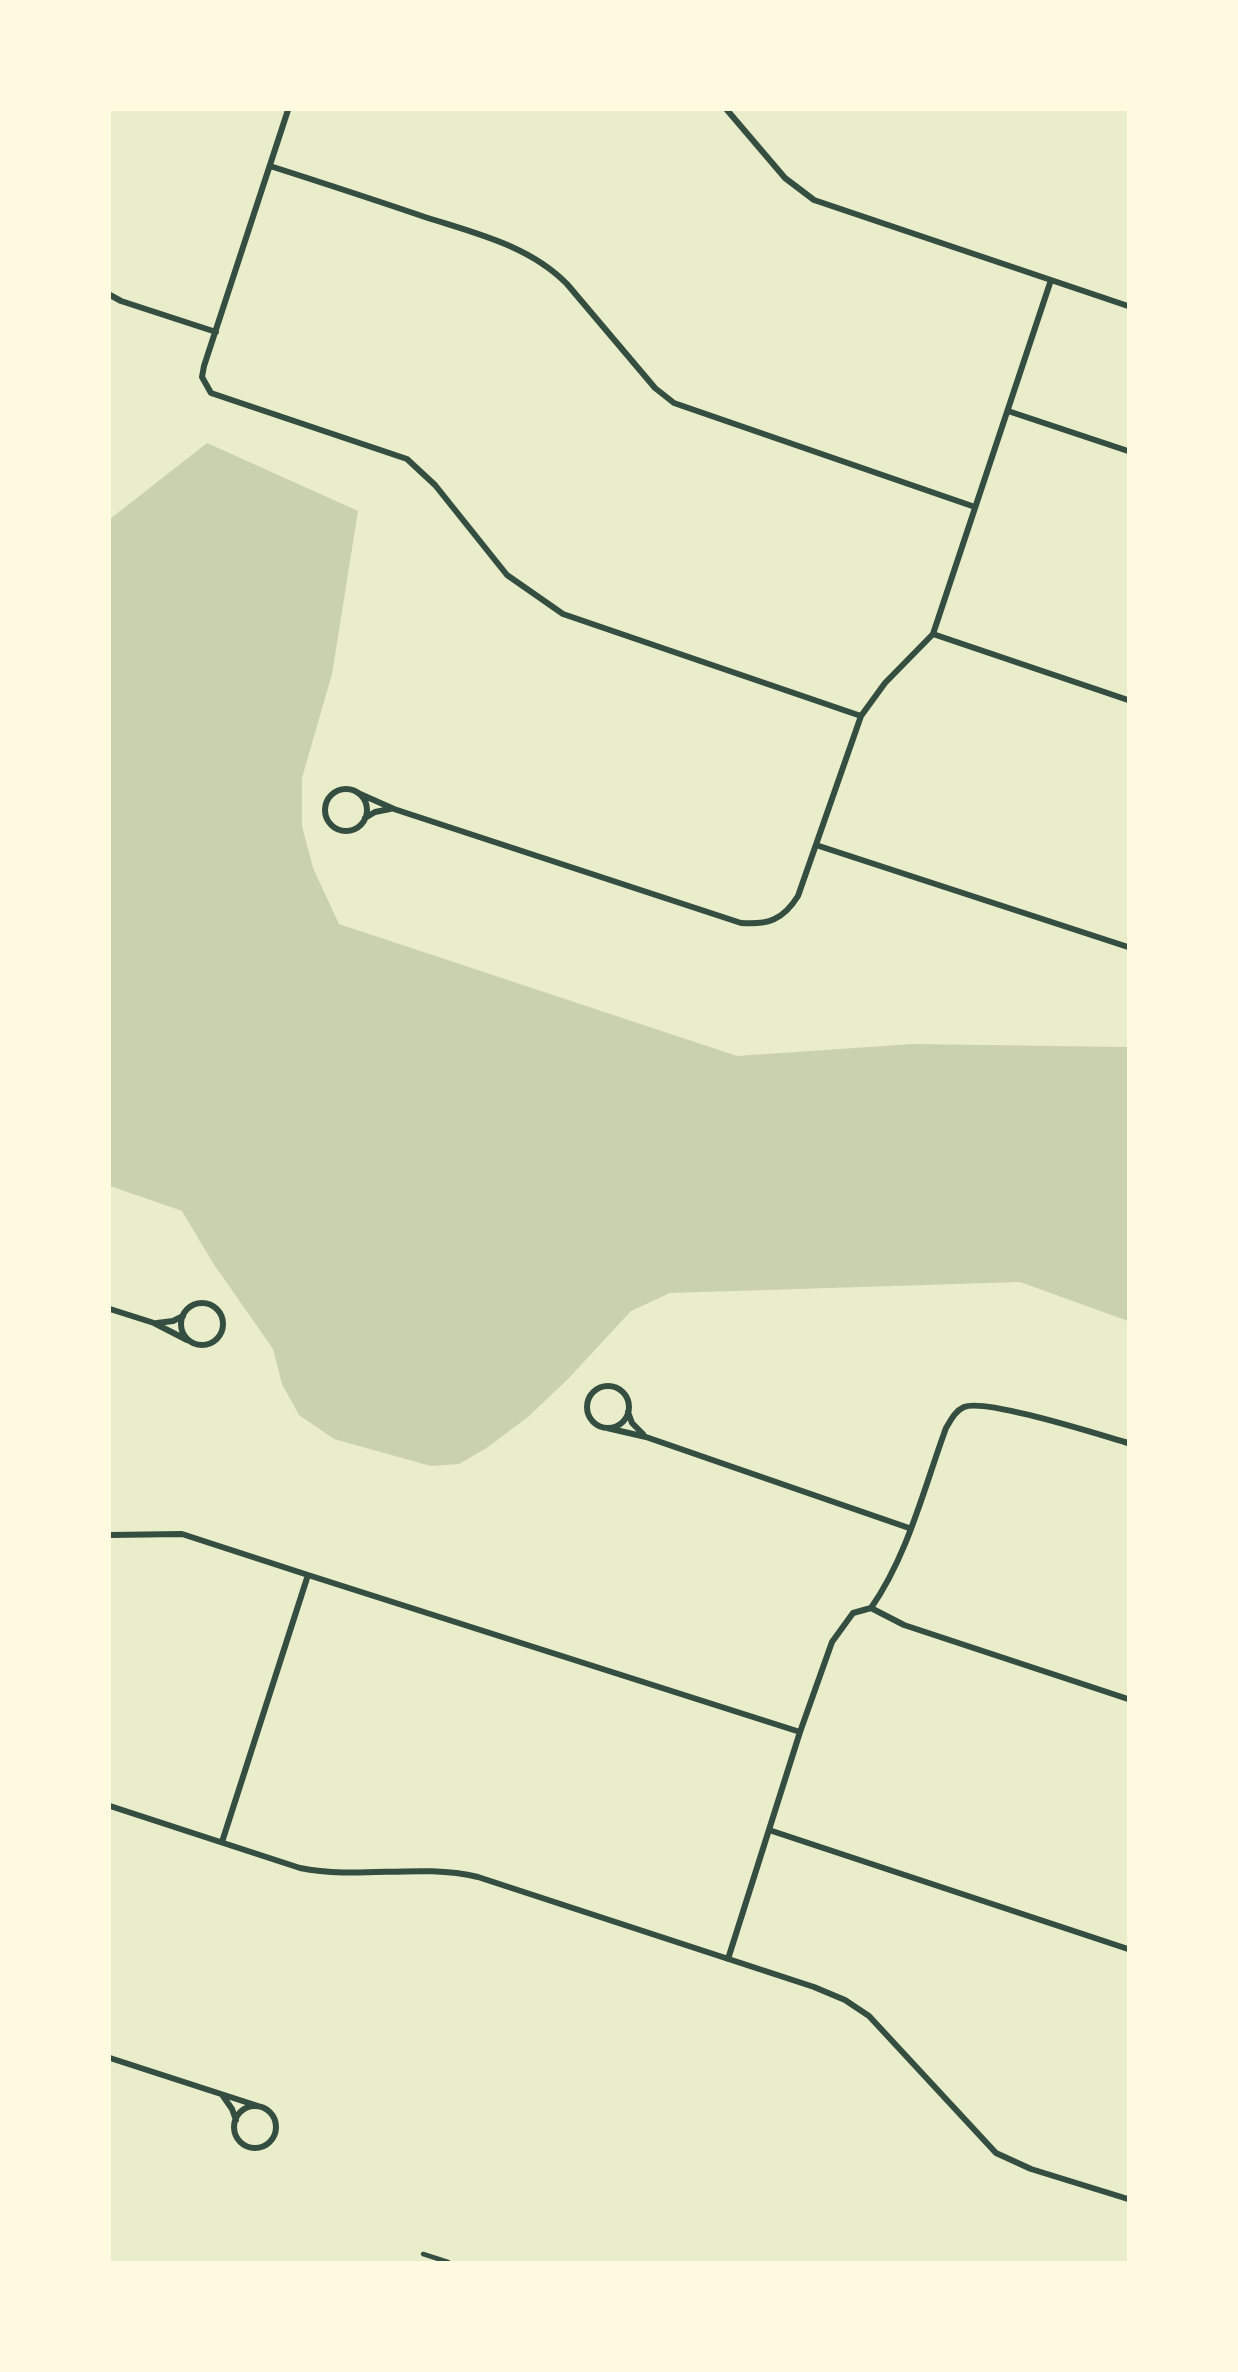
<!DOCTYPE html>
<html>
<head>
<meta charset="utf-8">
<style>
	body { margin:0 }
	#map { position:relative; width:1238px; height:2372px; overflow:hidden; background:#e9edc9; font-family:Helvetica,sans-serif }
	canvas { display:block }
	.frame { position:absolute; inset:0; border:111px solid #fefae0; pointer-events:none }
</style>
</head>
<body>
<div id="map">
<canvas width="1238" height="2372"></canvas>
<div class="frame"></div>
</div>
<script>
const g = document.querySelector('canvas').getContext('2d');
g.lineJoin = 'round';
function fill(path, color) { g.fillStyle = color; g.fill(path, 'evenodd'); }
function trace(path, color, width, dash) { g.strokeStyle = color; g.lineWidth = width; g.lineCap = dash ? 'butt' : 'round'; g.setLineDash(dash || []); g.stroke(path); }
const green = new Path2D(`
	M207,443l151,68 -26,163 -30,104v48l11,42 26,56 398,132 176,-12 215,3v274l-108,-39 -350,11 -39,18 -63,68 -40,38 -43,32 -26,15 -28,2 -97,-27 -35,-24 -17,-31 -9,-35 -60,-86 -31,-52 -72,-25v-667z`);
const service = new Path2D(`
	M423,2254l25,8`);
const minor = new Path2D(`
	M288,110l-84,256 -2,11 9,16 196,66 28,26 72,90 56,39 298,102
	M727,110l58,68 29,22 314,106
	M270,166c50,16 99,32 149,49 51,17 109,29 148,69l88,104 19,15 301,104
	M110,295l11,6 95,31
	M1008,411l120,40
	M933,634l195,66
	M325 810a21 21 0 1 1 42 0a21 21 0 1 1-42 0Z
	M358,793l36,16 347,114c27,2 42,-3 57,-27l63,-180 24,-33 48,-49 118,-354
	M365,818l10,-6 15,-3
	M816,845l312,102
	M181 1324a21 21 0 1 1 42 0a21 21 0 1 1-42 0Z
	M110,1309l44,14 33,17
	M157,1323l16,-2 10,-5
	M587 1407a21 21 0 1 1 42 0a21 21 0 1 1-42 0Z
	M628,1412l4,11 11,11
	M607,1428l39,9 263,91
	M110,1535l72,-1 126,41 -86,267
	M308,1575l492,157
	M871,1608c37,-53 53,-120 75,-180 5,-8 9,-17 18,-21 21,-9 136,28 164,36
	M110,1806l190,62c59,12 119,-5 178,9l336,110 31,13 24,16 127,137 35,16 97,30
	M769,1830l359,119
	M728,1959l72,-227 32,-90 21,-29 18,-5 33,17 224,74
	M110,2058l148,48
	M223,2096l9,13 4,11
	M234 2127a21 21 0 1 1 42 0a21 21 0 1 1-42 0Z`);
fill(green, '#cad2ad');
trace(service, '#344e41', 4.5);
trace(minor, '#344e41', 6);
</script>
</body>
</html>
